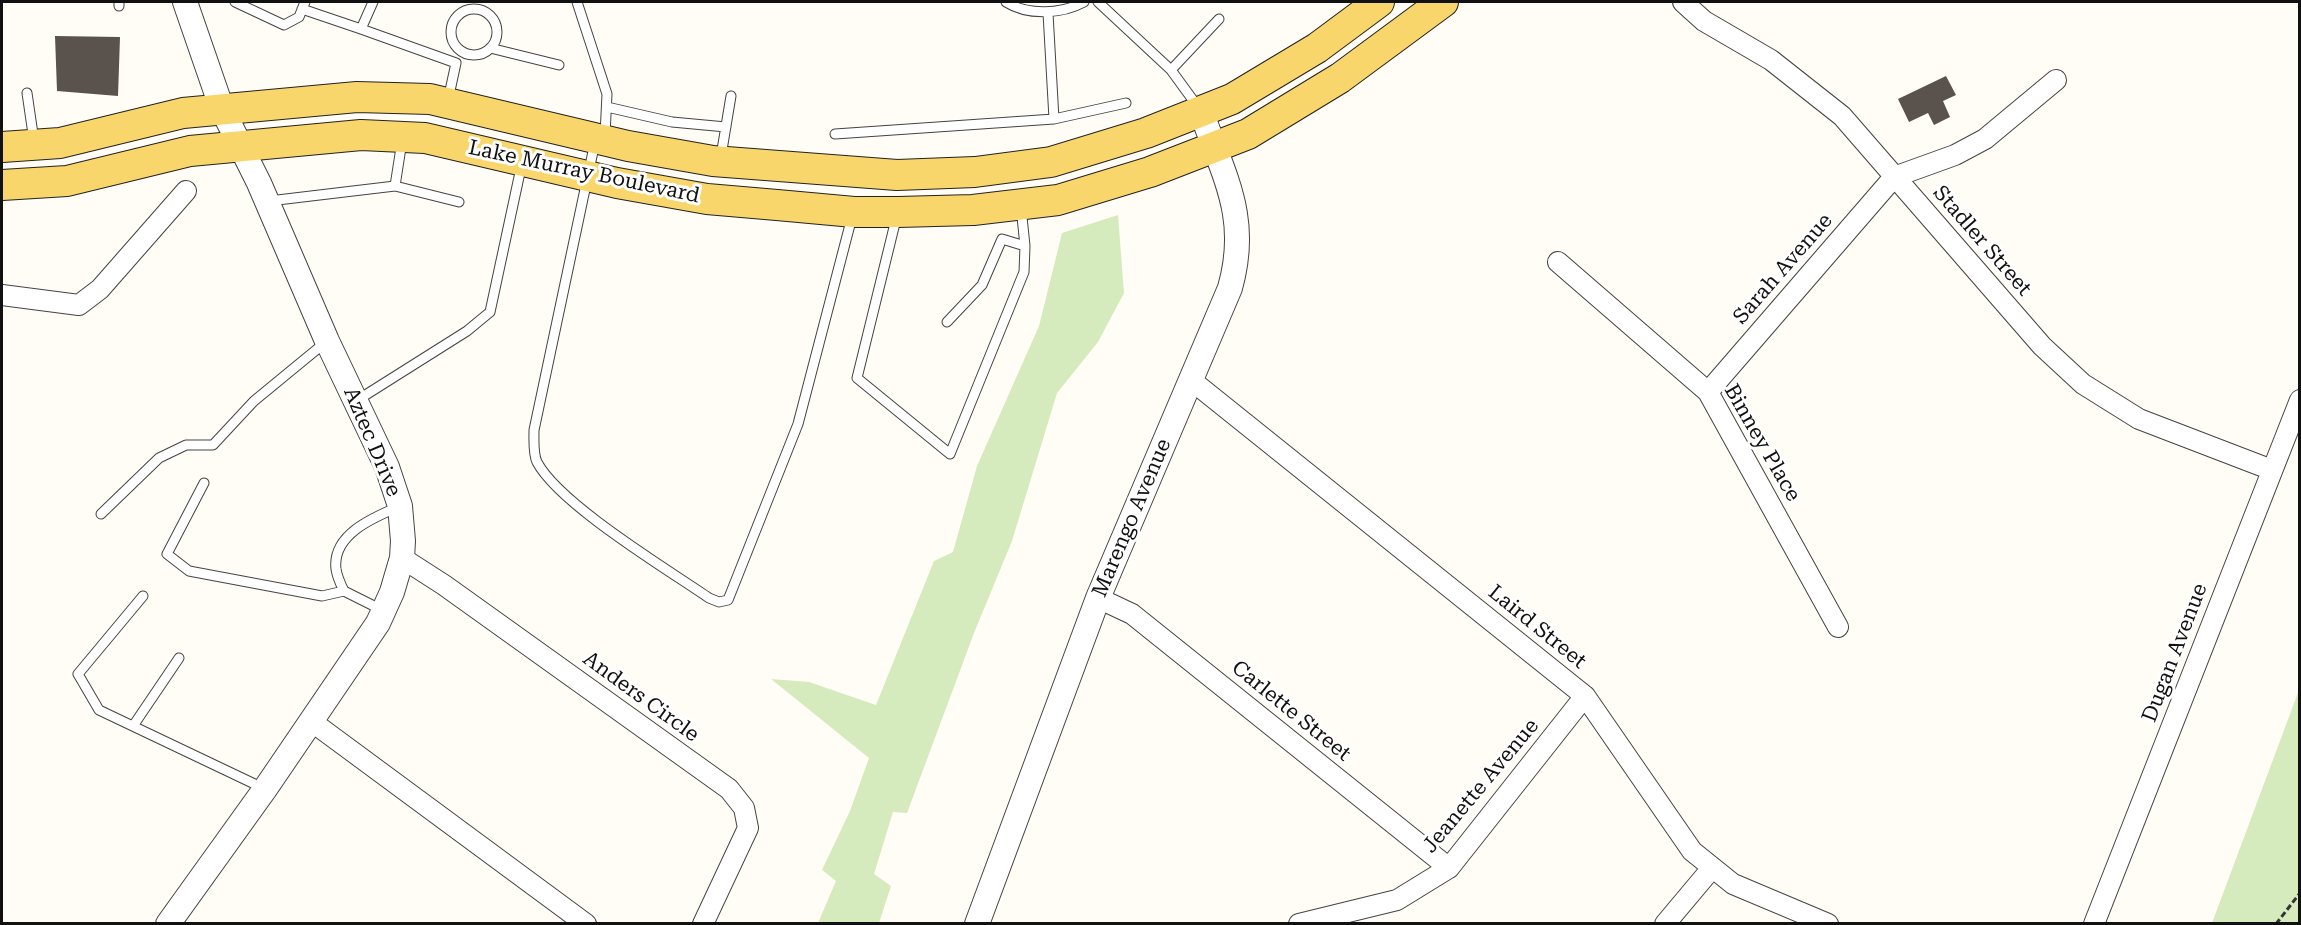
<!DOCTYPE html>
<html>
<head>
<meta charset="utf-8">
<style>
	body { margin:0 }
	#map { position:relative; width:2301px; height:925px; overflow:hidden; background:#fffdf5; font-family:"Roboto Serif",serif }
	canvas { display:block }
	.frame { position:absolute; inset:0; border:3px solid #111; pointer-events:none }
</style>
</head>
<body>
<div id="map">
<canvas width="2301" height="925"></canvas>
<div class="frame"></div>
</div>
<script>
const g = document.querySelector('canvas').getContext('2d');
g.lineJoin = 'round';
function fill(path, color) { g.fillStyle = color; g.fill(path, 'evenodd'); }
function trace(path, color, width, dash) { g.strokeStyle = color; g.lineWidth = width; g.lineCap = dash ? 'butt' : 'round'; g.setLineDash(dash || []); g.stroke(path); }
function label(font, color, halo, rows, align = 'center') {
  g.font = font + ' "Roboto Serif",serif'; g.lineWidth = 6; g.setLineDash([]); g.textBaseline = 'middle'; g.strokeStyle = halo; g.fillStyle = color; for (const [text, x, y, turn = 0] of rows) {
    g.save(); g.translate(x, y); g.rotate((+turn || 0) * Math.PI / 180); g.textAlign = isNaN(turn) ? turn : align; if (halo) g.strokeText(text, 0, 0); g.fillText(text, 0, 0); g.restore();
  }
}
const green = new Path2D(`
	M1118,215l6,78 -26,49 -41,51 -45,148 -38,92 -67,180 -14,-1 -19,62 17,12 -12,37h-61l18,-42 -14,-11 28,-59 19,-53 -98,-79 38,3 67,23 58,-144 19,-9 24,-86 62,-140 23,-93z
	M2299,690v233h-87z`);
const building = new Path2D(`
	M55,36l65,1 -2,59 -61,-5z
	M1946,76l10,19 -13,6 7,16 -16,8 -6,-12 -19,9 -11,-23z`);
const path = new Path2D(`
	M2276,924l24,-31`);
const service = new Path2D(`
	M235,2l49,23 15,-8 6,-15
	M577,2l30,92 -2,41
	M1006,2c22,14 56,12 78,0
	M1098,2l73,68 27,37
	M119,6v-4
	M302,9l59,20 12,-27
	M451 32a23 23 0 1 1 46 0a23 23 0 1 1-46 0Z
	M1048,13l6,106
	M361,29l95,34 -8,37
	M490,48l69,17
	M1171,70l48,-51
	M27,93l7,48
	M607,107l65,15 54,5
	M835,134l219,-15 72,-16
	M595,142l-61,288c0,10 -1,24 3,32 22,42 130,107 172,136l10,4 9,-2 70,-176 54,-207
	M721,156l10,-60
	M395,186l7,-45
	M269,201l126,-15 64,16
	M897,215l-40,163 93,76 74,-182 1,-26 -4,-39
	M947,322l35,-37 20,-46 23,7
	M356,401l111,-70 23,-19 32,-149
	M204,483l-37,71 22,17 133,25 22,-5 38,19
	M101,514l58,-56 27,-13h27l41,-44 73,-60
	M344,591c-3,-6 -7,-15 -8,-22 -4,-34 36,-51 62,-62
	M143,596l-65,78 21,36 164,78
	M133,726l46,-68`);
const minor = new Path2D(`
	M1683,2l21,19 67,39 71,56 200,230 41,38 56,35 133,51
	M1558,262l150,130 130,235
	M2,295l77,10 21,-16 86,-98
	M1191,380l394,316 107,155 41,33 95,40
	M1708,392l186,-215 61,-22 30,-16 71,-59
	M402,558l42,27 285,204 15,19 4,20 -45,96
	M1098,598l34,16 317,254
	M311,721l275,203
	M1299,924l98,-24 52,-32 136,-172
	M1665,924l47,-56
	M2094,924l206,-524`);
const tertiary = new Path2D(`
	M168,924l97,-135 113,-166 14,-31 10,-34 1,-17 -3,-35 -13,-39 -60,-126 -68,-158 -37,-74 -37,-107
	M977,924l121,-326 132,-310c20,-71 -6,-111 -29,-177`);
const primary = new Path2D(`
	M2,147l58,-4 123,-30 174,-16 73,2 198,47 85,15 184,14 78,-3 76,-10 95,-29 86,-34 85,-51 62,-46
	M2,185l65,-4 123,-30 171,-16 64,3 192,45 90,16 70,6 77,7h44l75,-2 85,-10 92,-28 98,-38 92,-56 103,-76`);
const streetNames = [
	["Lake Murray Boulevard",584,172,12],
	["Stadler Street",1982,241,49],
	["Sarah Avenue",1783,269,-49],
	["Aztec Drive",372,442,67],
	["Binney Place",1762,443,60],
	["Marengo Avenue",1132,518,-67],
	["Laird Street",1537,627,39],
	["Dugan Avenue",2175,653,-69],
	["Anders Circle",641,697,36],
	["Carlette Street",1291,711,39],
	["Jeanette Avenue",1481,786,-50]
];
fill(green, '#d5ebbd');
fill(building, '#5a524d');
trace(service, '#444', 11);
trace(minor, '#444', 22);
trace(tertiary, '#444', 26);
trace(primary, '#222', 32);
trace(path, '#333', 3, [6, 3]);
trace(service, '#fff', 9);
trace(minor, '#fff', 20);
trace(tertiary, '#fff', 24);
trace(primary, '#f9d66b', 30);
label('21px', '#111', '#fff', streetNames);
</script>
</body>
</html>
